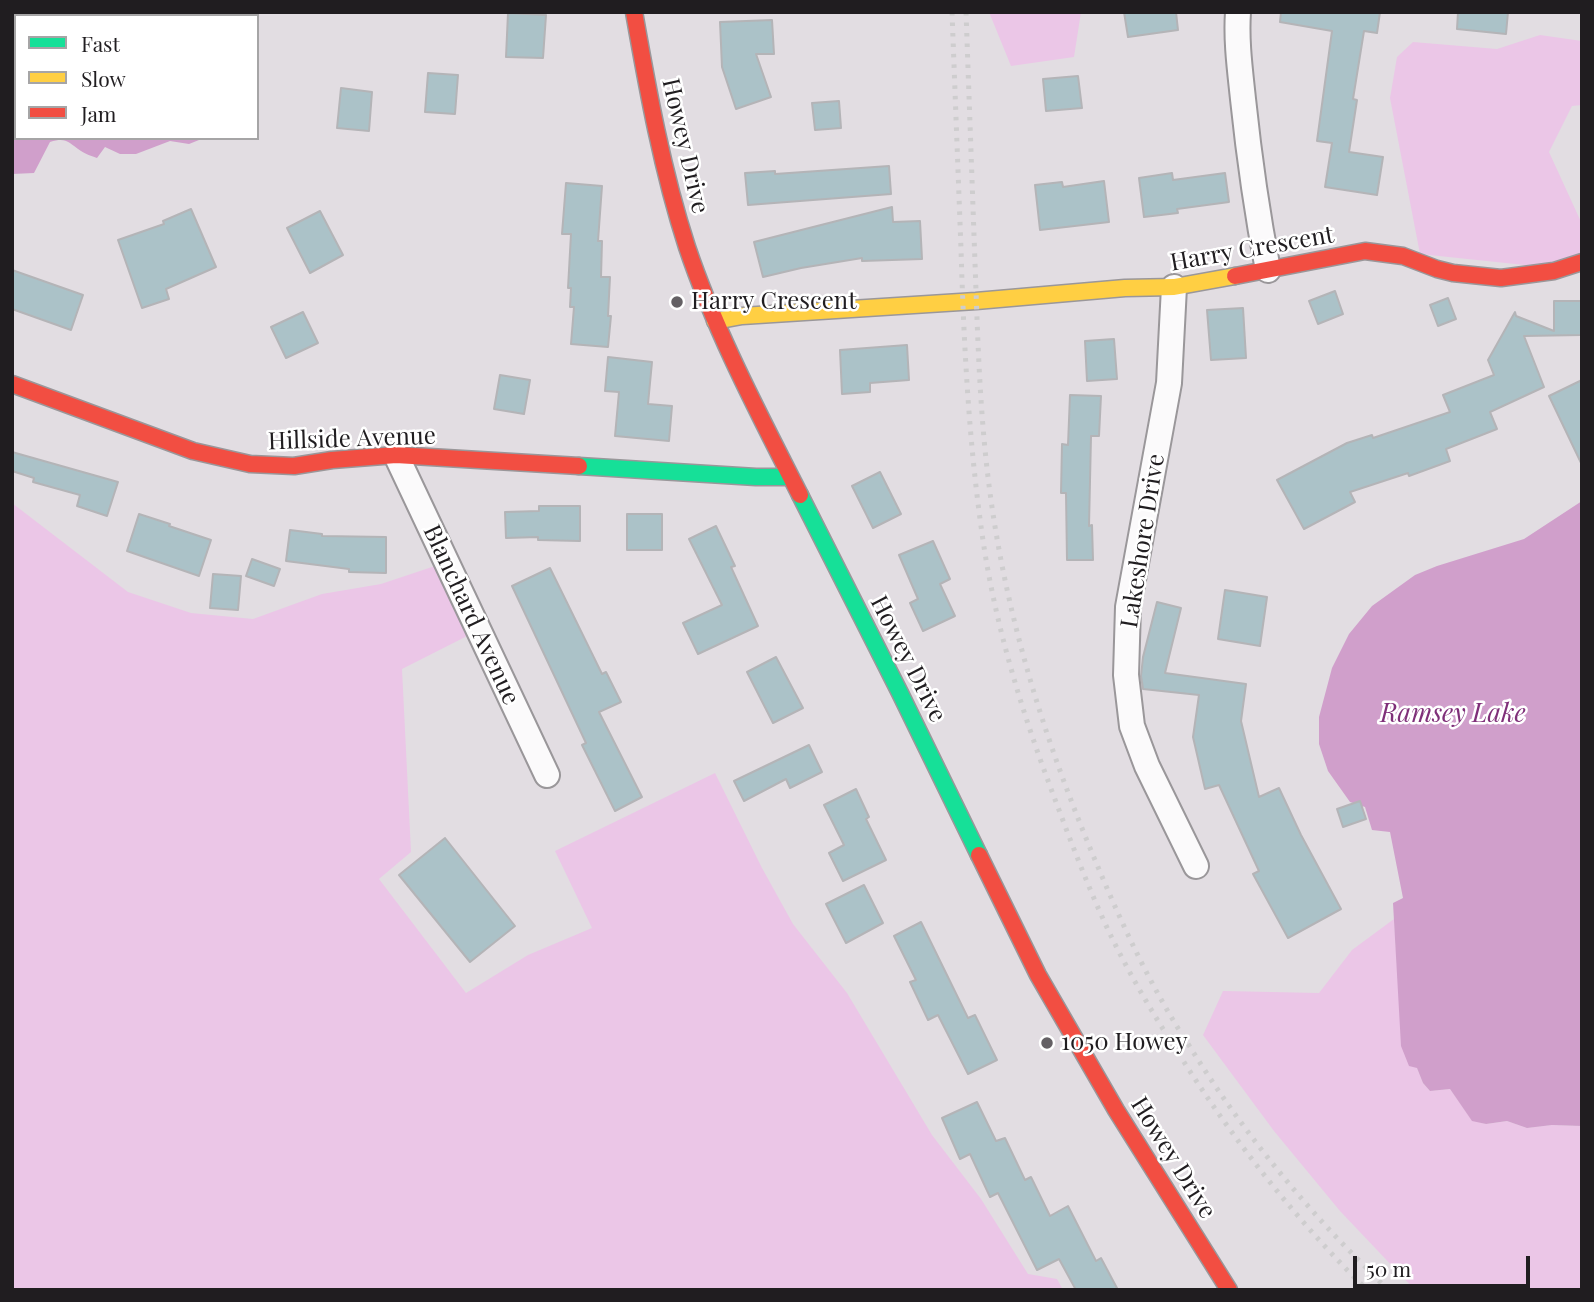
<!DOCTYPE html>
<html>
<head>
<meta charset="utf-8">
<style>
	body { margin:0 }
	#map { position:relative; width:1594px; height:1302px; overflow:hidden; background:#e2dde2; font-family:"Playfair Display",serif }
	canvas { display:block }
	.frame { position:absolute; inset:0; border:14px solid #201d20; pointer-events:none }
	.legend { position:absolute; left:14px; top:14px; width:245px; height:126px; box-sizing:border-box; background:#fff; border:2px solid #a6a5a6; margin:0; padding:9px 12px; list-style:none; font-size:21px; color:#201d20 }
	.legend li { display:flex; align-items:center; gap:14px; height:35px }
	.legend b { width:35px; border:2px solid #a6a5a6 }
	.scale { position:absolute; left:1353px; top:1256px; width:177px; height:32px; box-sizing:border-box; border:4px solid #201d20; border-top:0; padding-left:9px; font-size:21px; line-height:24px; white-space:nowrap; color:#201d20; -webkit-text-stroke:5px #fff; paint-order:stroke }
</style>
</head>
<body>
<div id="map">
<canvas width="1594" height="1302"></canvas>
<div class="frame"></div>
<ul class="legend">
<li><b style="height:9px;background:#16e098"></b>Fast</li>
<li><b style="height:9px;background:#ffcf43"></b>Slow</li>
<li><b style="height:9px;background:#f24e42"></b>Jam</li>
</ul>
<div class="scale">50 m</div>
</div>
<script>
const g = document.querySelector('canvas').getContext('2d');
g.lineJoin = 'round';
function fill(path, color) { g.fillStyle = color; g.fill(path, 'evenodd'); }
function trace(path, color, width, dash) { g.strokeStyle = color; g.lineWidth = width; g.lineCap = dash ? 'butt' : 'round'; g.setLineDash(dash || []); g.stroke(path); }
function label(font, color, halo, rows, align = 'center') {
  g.font = font + ' "Playfair Display",serif'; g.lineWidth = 5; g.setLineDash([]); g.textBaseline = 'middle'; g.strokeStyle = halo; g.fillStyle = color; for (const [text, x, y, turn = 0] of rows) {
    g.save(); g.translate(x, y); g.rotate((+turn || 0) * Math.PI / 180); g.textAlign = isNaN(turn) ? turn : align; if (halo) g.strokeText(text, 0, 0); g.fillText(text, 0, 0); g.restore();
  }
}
const green = new Path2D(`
	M989,12h92l-7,45 -63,9z
	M1540,35l42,6v64l-10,1 -23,46 33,72v35l-29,9 -133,-14 -30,-156 7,-41 16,-15 84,7z
	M12,503l116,89 63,21 62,6 69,-25 59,-10 63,-21 33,68 -75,38 9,183 -32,27 87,114 62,-38 64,-27 -37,-77 160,-78 47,95 31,56 54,69 85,142 49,64 47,75 29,5 6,11h-1051z
	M1394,919l5,77 18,72 6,15 7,8 20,-2 22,31 14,4 21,-3 20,7 25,-3 30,1v164h-167l-75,-79 -66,-80 -71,-96 20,-44 96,2 33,-43z`);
const water = new Path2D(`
	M12,12h233l-2,4h-227v122h188l-15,6 -19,-3 -34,13h-16l-15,-7 -8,11c-5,-2 -12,-4 -16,-7 -13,-9 -15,-14 -31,-9l-16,31 -22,1z
	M1582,501v625l-30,-1 -25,3 -20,-7 -21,3 -14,-3 -22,-32 -20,2 -7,-8 -6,-15 -8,-2 -8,-20 -8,-143 10,-5 -13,-66 -18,-2 -7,-23 -15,-5 -22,-31 -9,-27v-27l13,-49 17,-34 23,-28 43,-31 22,-9 87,-27z`);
const building = new Path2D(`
	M1124,12h52l2,18 -50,7z
	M1281,12h99l-3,21 -13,-2 -11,68 4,1 -8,52 34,5 -6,38 -52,-8 7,-44 -15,-2 15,-110 -52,-9z
	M1458,12h50l-2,22 -49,-5z
	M508,13l38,2 -3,43 -37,-1z
	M772,20l2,34h-18l15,43 -35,12 -14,-42 -2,-45z
	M428,73l30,2 -3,39 -30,-2z
	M1078,76l4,32 -36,3 -3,-32z
	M341,88l31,4 -3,39 -32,-3z
	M839,101l2,27 -26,2 -3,-27z
	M889,166l2,28 -143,11 -3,-32 30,-2v3z
	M1172,173l1,7 52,-7 4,29 -52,7 1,4 -34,4 -5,-39z
	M1104,181l5,41 -69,8 -5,-45 27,-3 1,5z
	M566,183l36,3 -4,55h4l-1,36h9l-2,39h3l-3,31 -37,-3 3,-37h-4l1,-19h-3l3,-54h-9z
	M892,207l1,15 27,-1 2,38 -60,2v-3l-61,10 -38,9 -9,-35z
	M191,209l25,58 -50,22 3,10 -27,9 -24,-68 46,-16 -1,-3z
	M320,211l23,44 -33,18 -23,-45z
	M12,270l71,25 -12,35 -59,-21z
	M1335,291l8,23 -25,10 -9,-23z
	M1448,298l8,21 -18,7 -8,-21z
	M1554,301h27v34l-57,1 20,51 -54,25 7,17 -51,20 4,12 -41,15 -1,-3 -58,19 5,10 -51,27 -27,-49 70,-37 25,-8 1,3 77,-26 -7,-17 51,-20 -6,-15 27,-48 1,4 38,15z
	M1243,308l3,50 -35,2 -4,-50z
	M303,312l15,31 -32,15 -15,-31z
	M1114,339l3,40 -30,2 -2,-40z
	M907,345l2,35 -39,3v9l-28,2 -2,-44z
	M608,357l44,5 -4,42 24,2 -3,35 -54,-5 4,-44 -14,-1z
	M500,375l30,5 -6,34 -30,-5z
	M1582,380v85l-33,-69z
	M1070,395l31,1 -2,40h-8l-2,90 3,-1 1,35h-26l-1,-67h-5l1,-49 6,1z
	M12,452l106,30 -11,34 -30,-10 3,-11 -47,-13 1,-4 -22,-7z
	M880,472l21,42 -28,14 -21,-42z
	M539,506h41v35l-42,-1v-3l-32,1 -1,-26 34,-1z
	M139,514l31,10 -1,2 42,14 -12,36 -72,-25z
	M627,514h35v36h-35z
	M716,526l19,40 -4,1 27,59 -60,28 -15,-31 39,-18 -33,-66z
	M290,530l32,4v2l64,1v36l-37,-1v-3l-63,-8z
	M933,541l17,38 -10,5 15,32 -32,15 -13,-28 8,-4 -19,-44z
	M252,559l28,10 -6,17 -28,-10z
	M550,568l52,106 4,-2 15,30 -22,10 43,85 -27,14 -33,-66 4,-2 -74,-157z
	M213,574l28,2 -3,34 -28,-2z
	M1225,590l42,7 -7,49 -42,-7z
	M1157,602l24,6 -16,65 81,11 -5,37 18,76 20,-9 22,47 40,74 -53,29 -35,-64 6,-3 -40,-86 -14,4 -12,-52 6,-42 -56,-6 -2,-13 2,-19z
	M776,657l27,51 -30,15 -26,-51z
	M809,745l13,27 -32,16 -4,-9 -42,22 -10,-20z
	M856,789l13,28 -3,2 20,41 -43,21 -14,-28 15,-8 -20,-40z
	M1360,801l6,18 -23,8 -6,-18z
	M445,838l70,88 -45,36 -71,-87z
	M864,885l19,38 -37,20 -20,-39z
	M921,922l47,96 7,-3 22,45 -29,14 -30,-59 -10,5 -18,-38 6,-2 -22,-44z
	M977,1102l19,39 9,-3 20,42 6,-3 19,39 18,-10 28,55 5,-3 17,32h-42l-17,-31 -22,11 -39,-77 -8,4 -20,-43 -10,5 -18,-41z`);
const street = new Path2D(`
	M1238,12c-2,29 2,58 5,87 6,57 14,114 25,171
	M1174,287l-5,96 -41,224 -2,68 6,51 15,40 49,100
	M396,455l151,320`);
const fast = new Path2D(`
	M579,466l177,11h34
	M800,495l100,198 79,162`);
const slow = new Path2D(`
	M715,321l27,-5 234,-15 149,-13 49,-1 61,-11`);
const jam = new Path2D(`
	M634,12c14,79 28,158 53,235 29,86 72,167 113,248
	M1235,276l130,-25 38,5 34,13 16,4 48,5 53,-7 28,-9
	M12,384l181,67 57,13 44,2 38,-6 64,-5 183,11
	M979,855l59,120 78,135 113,180`);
const rail = new Path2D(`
	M952,12c3,79 6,158 9,237 3,99 8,199 23,298 13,84 39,168 69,247 18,48 36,96 58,142 19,39 42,78 66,115 54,86 117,167 190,239
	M966,12c3,84 6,168 9,251 3,82 5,163 17,244 18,124 57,245 106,360 26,62 55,124 92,180 39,63 85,123 135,178 20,22 42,43 63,65`);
const markers = [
	[677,302,7,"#646064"],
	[1047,1043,7,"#646064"]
];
const streetNames = [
	["Howey Drive",685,146,77],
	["Harry Crescent",1252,249,-10],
	["Hillside Avenue",352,439,-2],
	["Lakeshore Drive",1143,541,-81],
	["Blanchard Avenue",471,615,65],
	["Howey Drive",908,659,63],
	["Howey Drive",1173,1158,58]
];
const poiNames = [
	["Harry Crescent",691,302],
	["1050 Howey",1061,1043]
];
const waterNames = [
	["Ramsey Lake",1453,714]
];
fill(green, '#ebc6e7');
fill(water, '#d09fcb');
fill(building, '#abc2c8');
trace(building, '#b4b4b7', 2);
trace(street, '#9a979a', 28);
trace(fast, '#9a979a', 19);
trace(slow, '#9a979a', 19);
trace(jam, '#9a979a', 19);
trace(street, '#fbfafb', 24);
trace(fast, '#16e098', 16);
trace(slow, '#ffcf43', 16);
trace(jam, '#f24e42', 16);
trace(rail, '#cecdce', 5, [3.5, 7]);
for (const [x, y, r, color] of markers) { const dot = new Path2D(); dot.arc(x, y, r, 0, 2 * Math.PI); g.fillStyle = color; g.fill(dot); trace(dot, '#fff', 2.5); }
label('24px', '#201d20', '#fff', streetNames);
label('24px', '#201d20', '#fff', poiNames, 'left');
label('italic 26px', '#7f2f79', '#fff', waterNames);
</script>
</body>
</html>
